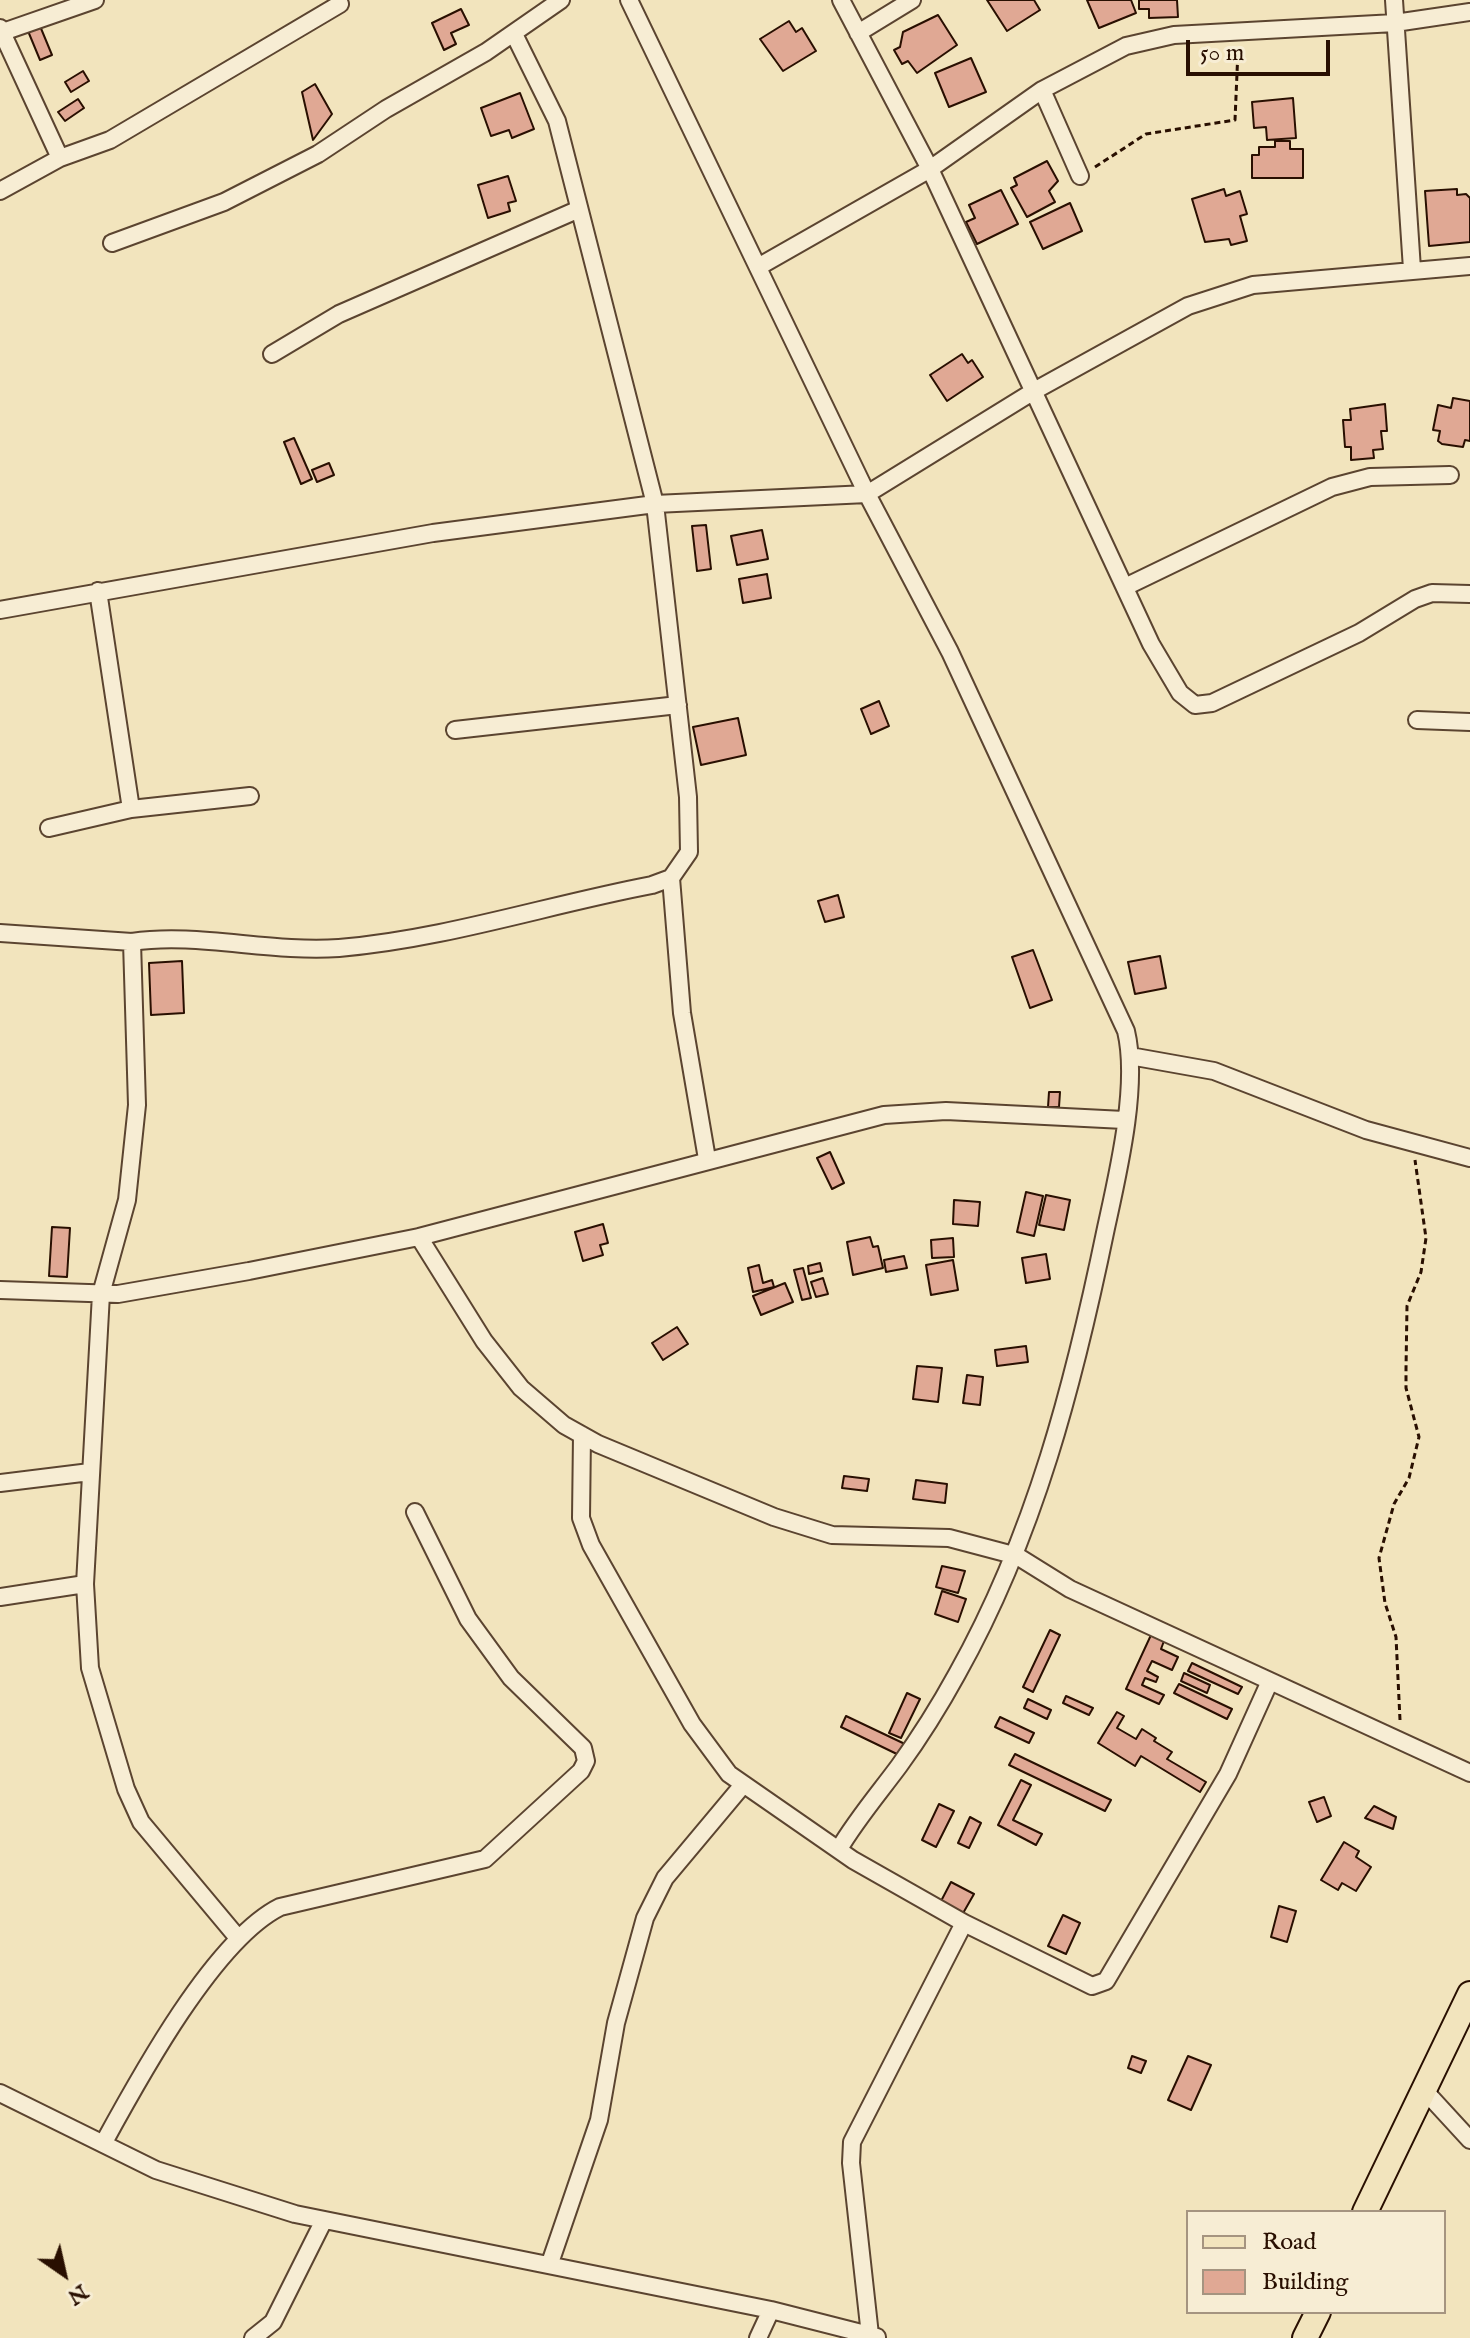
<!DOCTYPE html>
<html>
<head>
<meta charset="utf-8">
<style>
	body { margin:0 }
	#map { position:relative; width:1470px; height:2338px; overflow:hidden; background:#f2e4bd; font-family:"IM FELL English",serif }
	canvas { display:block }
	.legend { position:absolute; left:1186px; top:2210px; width:260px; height:104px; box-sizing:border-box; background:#f7edd4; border:2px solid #a59480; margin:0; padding:10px 14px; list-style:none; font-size:24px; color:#290f01 }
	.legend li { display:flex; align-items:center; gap:16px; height:40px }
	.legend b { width:40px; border:2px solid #a59480 }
	.north { position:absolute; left:24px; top:2234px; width:80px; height:80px; -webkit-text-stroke:6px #f7edd4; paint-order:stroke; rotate:146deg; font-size:22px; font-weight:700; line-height:32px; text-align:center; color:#290f01 }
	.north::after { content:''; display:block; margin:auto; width:28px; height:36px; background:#290f01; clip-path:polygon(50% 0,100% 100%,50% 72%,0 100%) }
	.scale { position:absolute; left:1186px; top:40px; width:144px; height:36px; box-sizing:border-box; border:4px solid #290f01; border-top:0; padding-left:10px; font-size:24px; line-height:28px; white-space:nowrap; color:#290f01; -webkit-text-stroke:6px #f7edd4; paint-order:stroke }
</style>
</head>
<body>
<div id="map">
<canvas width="1470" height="2338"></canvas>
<ul class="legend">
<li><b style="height:10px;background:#f2e4bd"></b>Road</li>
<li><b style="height:22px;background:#e0a894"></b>Building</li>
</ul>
<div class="north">N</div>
<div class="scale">50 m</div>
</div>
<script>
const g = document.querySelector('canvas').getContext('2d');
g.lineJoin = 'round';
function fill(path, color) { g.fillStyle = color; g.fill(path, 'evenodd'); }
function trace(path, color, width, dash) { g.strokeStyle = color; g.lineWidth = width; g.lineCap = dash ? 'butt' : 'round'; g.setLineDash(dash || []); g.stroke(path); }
const building = new Path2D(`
	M987,0h47l6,10 -33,21z
	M1087,0h44l5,13 -37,15z
	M1139,0h38l1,17 -29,1v-9h-10z
	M461,9l8,16 -18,8 5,11 -12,6 -12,-27z
	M938,15l19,30 -40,28 -9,-12 -6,3 -8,-14 6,-3 3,-15z
	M789,21l7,11 6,-4 14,23 -33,20 -23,-32z
	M40,26l12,29 -12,5 -12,-29z
	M971,58l15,34 -37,15 -14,-34z
	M83,71l6,10 -18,11 -6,-10z
	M315,84l17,30 -19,26 -11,-48z
	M520,93l14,36 -22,9 -3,-8 -18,6 -10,-28z
	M1293,98l3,40 -29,2 -1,-13 -12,1 -2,-26z
	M78,99l6,9 -19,13 -7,-9z
	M1275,141h15v8h13v29h-51v-23h7v-8h16z
	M1047,161l11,20 -9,10 6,11 -28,15 -16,-29 6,-3 -3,-7z
	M508,176l8,25 -8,2 2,8 -22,7 -10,-33z
	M1224,189l2,7 14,-5 7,23 -7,2 7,25 -16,4 -2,-6 -24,3 -13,-43z
	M1457,189v6l9,-1 4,4v44l-41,4 -4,-55z
	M1001,190l17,34 -41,20 -11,-22 9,-4 -6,-13z
	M1070,203l12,28 -39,18 -13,-27z
	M962,354l6,9 4,-3 11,17 -36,24 -17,-26z
	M1453,398l17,3v40l-5,-1 -2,7 -21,-3 -4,-3 2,-10 -7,-1 5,-25 13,3z
	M1385,404l2,27h-6l2,18 -10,1 1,8 -23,2v-13h-6l-2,-27h8l-1,-11z
	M294,438l18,41 -11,5 -17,-42z
	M329,463l5,12 -17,7 -5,-12z
	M706,525l5,44 -14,2 -5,-45z
	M762,530l6,29 -31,6 -6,-29z
	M767,574l4,24 -28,5 -4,-24z
	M879,701l10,25 -18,8 -10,-25z
	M738,718l8,37 -45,10 -8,-38z
	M838,895l6,22 -19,5 -7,-21z
	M1033,950l19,50 -22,8 -18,-51z
	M1160,956l6,32 -31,6 -7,-32z
	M182,961l2,52 -33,2 -2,-52z
	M1049,1092h11l-1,15h-11z
	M830,1152l14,31 -12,6 -15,-31z
	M1026,1192l17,4 -9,40 -17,-4z
	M1046,1195l24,5 -6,30 -25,-5z
	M954,1200l26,2 -2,24 -25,-2z
	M603,1224l5,19 -8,2 3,10 -20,6 -8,-29z
	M52,1227l18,1 -3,49 -18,-1z
	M870,1237l3,10 5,-1 5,22 -30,7 -6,-33z
	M953,1238l1,19 -22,1 -1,-18z
	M1046,1254l4,25 -24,4 -4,-25z
	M904,1256l3,12 -21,4 -2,-12z
	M953,1260l5,30 -27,5 -5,-30z
	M820,1263l2,8 -13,3 -1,-8z
	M759,1265l4,18 9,-3 2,7 -21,5 -5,-24z
	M803,1268l8,30 -9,2 -8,-30z
	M823,1278l5,16 -12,3 -5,-15z
	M785,1283l8,19 -32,13 -8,-19z
	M677,1327l11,17 -25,16 -11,-17z
	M1026,1346l2,16 -31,4 -2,-16z
	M917,1366l25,2 -4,34 -25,-3z
	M967,1375l16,2 -3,28 -17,-2z
	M844,1476l25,3 -2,12 -25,-3z
	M916,1480l31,4 -2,19 -32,-4z
	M942,1566l23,5 -7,22 -22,-6z
	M942,1591l24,8 -8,23 -23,-8z
	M1050,1630l10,5 -27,57 -10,-5z
	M1151,1635l13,6 -3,8 17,8 -6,13 -20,-9 -5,10 11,6 -2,5 -11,-4 -3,7 22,10 -5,9 -33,-15z
	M1192,1663l50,24 -4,7 -50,-23z
	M1184,1673l26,12 -3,8 -26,-12z
	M1179,1684l53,25 -5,10 -53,-26z
	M907,1693l13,6 -19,39 -12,-5z
	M1066,1696l27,12 -4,7 -26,-12z
	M1028,1699l23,11 -4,9 -23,-11z
	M1117,1712l7,4 -7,12 19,11 6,-10 14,9 -2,3 18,11 -5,7 39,23 -6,10 -59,-36 -6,10 -37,-23z
	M846,1716l61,29 -6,11 -60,-29z
	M1000,1717l34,16 -5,10 -34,-16z
	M1015,1754l96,46 -6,11 -96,-46z
	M1021,1780l10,5 -18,35 29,14 -6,11 -38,-20z
	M1324,1797l7,19 -14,6 -8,-20z
	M939,1804l15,7 -18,36 -14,-7z
	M1374,1806l22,11 -3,12 -28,-11z
	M970,1817l11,6 -12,25 -11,-5z
	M1344,1842l15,9 -3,6 15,10 -15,24 -14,-8 -4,7 -17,-10z
	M951,1882l23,12 -12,21 -22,-12z
	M1279,1906l17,5 -9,31 -16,-5z
	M1063,1915l17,8 -14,31 -18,-8z
	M1132,2056l14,5 -5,12 -13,-5z
	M1188,2056l23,9 -20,45 -23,-10z`);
const path = new Path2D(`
	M1095,167l51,-33 89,-14 3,-70
	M1400,1720l-4,-83 -11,-34 -6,-45 15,-54 15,-26 10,-41 -13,-49v-19l1,-63 14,-34 5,-34 -11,-78`);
const minor = new Path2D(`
	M629,0l238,494 83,158 176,379c13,54 -8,142 -20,197 -32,155 -71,307 -149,446 -17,31 -37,63 -58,92 -20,27 -43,54 -60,83
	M841,0l89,169 221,475 29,49 15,12 17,-2 147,-70 56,-34 17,-6 38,1
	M1394,0l18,269
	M0,28l60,130
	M0,33l95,-33
	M858,33l54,-33
	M1042,90l38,86
	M0,191l60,-33 50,-18 230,-136
	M112,243l112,-41 94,-48 68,-45 100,-57 75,-52
	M758,267l172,-98 112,-79 84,-44 48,-11 221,-12 75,-11
	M272,354l67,-40 238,-104
	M1125,587l207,-100 38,-10 80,-2
	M98,591l33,218
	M0,610l433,-77 222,-29 212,-10 167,-103 154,-85 65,-21 217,-19
	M1417,720l53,2
	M455,730l223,-25
	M49,828l82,-19 119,-13
	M671,878l11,135 25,146
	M0,933l132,9
	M1130,1056l84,15 152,59 104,28
	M419,1237l65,104 37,47 43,37 34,19 176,73 58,18 117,3 68,18 53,33 400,184
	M0,1290l118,4 131,-23 170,-34 465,-122 62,-4 178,9
	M582,1435l-1,83 10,27 101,179 37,50 124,86 111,63 -112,219 -1,21 19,172
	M0,1483l90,-11
	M0,1597l85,-13
	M964,1923l128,63 14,-5 122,-207 42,-93
	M238,1938l-97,-116 -15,-33 -36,-121 -5,-84 16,-290 26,-94 10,-95 -5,-163c64,-10 138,11 207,6 106,-9 208,-43 313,-63l19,-7 18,-26 -1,-55 -33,-293 -98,-383 -43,-87
	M1424,2090l46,50
	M0,2093l156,77 139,44 476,96 106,27
	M103,2144c36,-66 111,-204 177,-237l205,-48 96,-88 5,-10 -3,-13 -72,-70 -43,-59 -53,-107
	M550,2263l49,-143 17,-97 29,-105 20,-40 77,-92
	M253,2338l20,-16 51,-102
	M758,2338l13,-28`);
const primary = new Path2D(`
	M1365,2212l105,-218
	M1305,2338l13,-26`);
fill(building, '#e0a894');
trace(building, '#290f01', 2);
trace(minor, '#5b4430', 20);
trace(primary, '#290f01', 28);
trace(path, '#290f01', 3, [6, 4]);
trace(minor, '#f7edd4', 16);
trace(primary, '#f2e4bd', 24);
</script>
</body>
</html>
